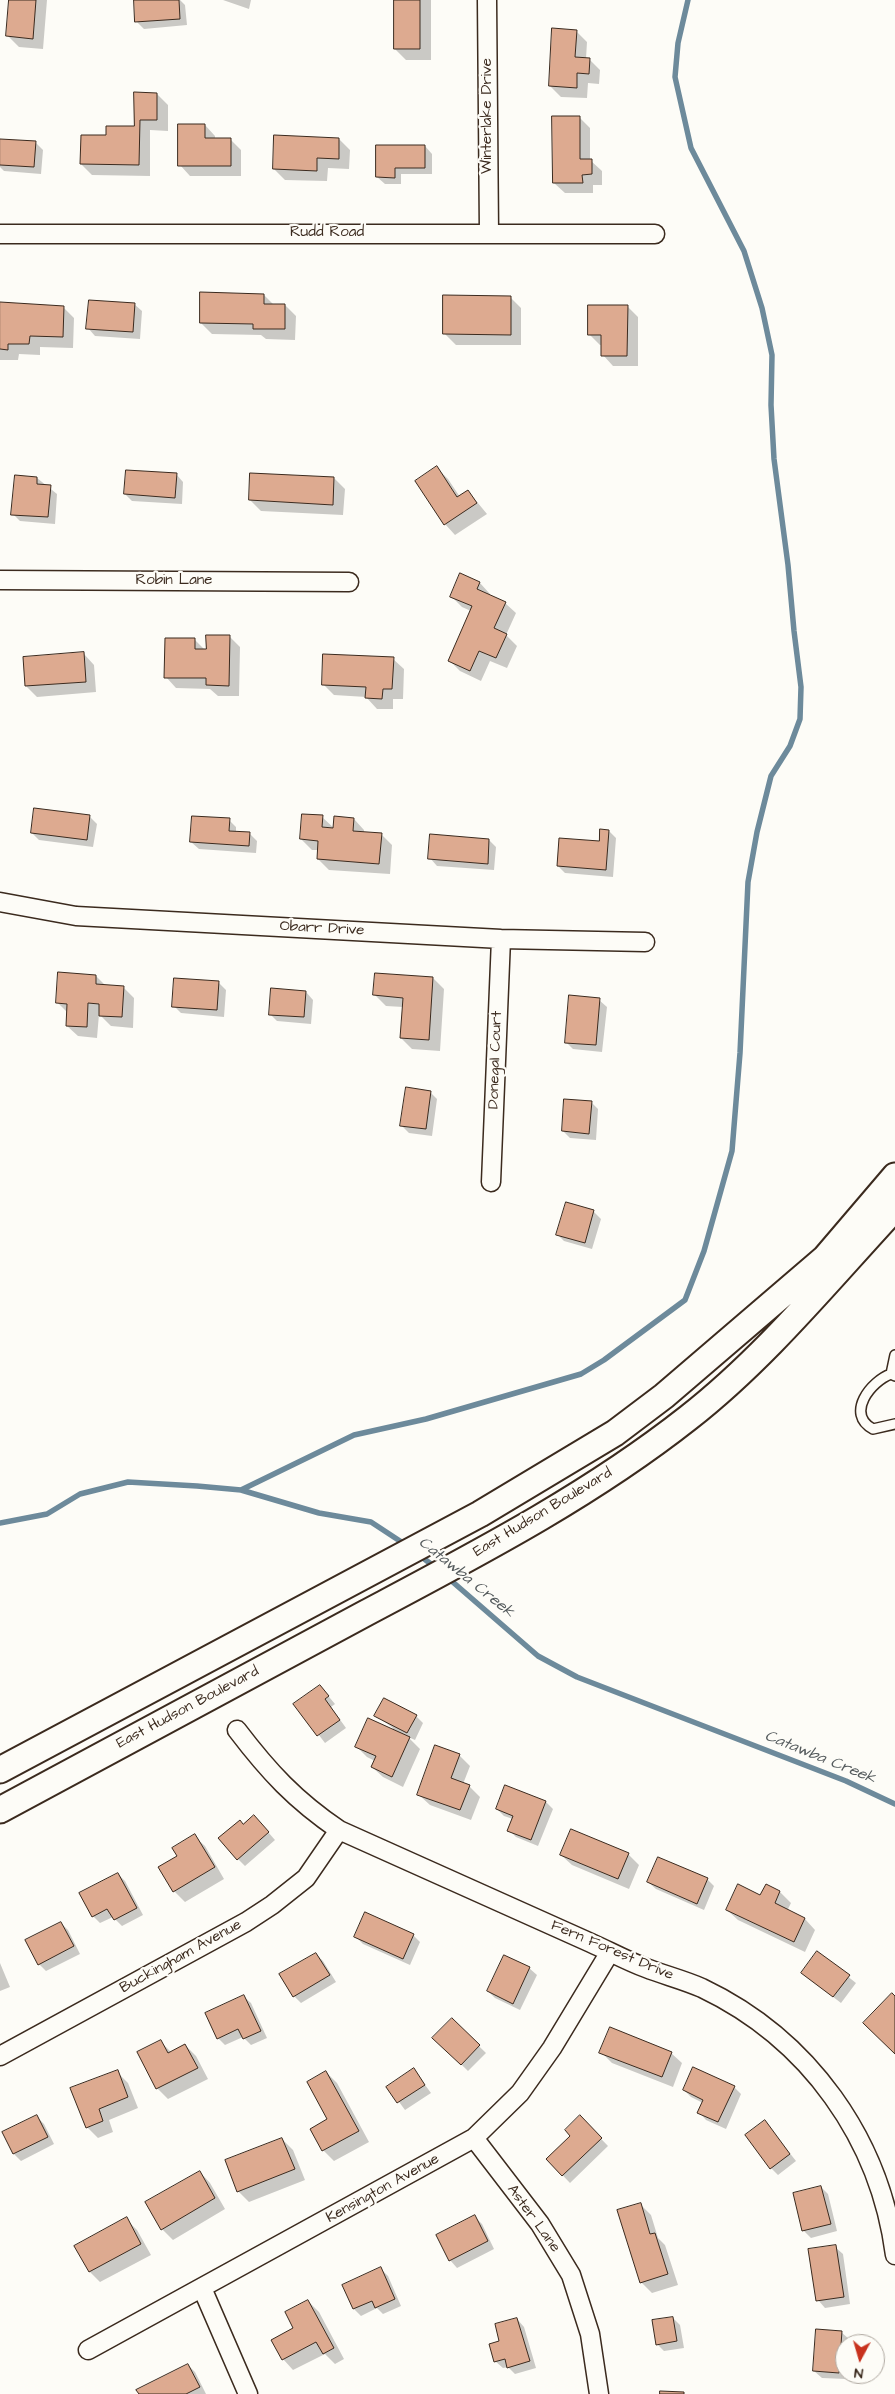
<!DOCTYPE html>
<html>
<head>
<meta charset="utf-8">
<style>
	body { margin:0 }
	#map { position:relative; width:895px; height:2394px; overflow:hidden; background:#fdfcf7; font-family:"Architects Daughter",sans-serif }
	canvas { display:block }
	.north { position:absolute; left:835px; top:2334px; width:50px; height:50px; box-sizing:border-box; background:#fdfcf7; border:1px solid #afa8a0; border-radius:50%; rotate:186deg; font-size:14px; font-weight:700; line-height:20px; text-align:center; color:#3b2a1e }
	.north::after { content:''; display:block; margin:auto; width:18px; height:22px; background:#c8321e; clip-path:polygon(50% 0,100% 100%,50% 72%,0 100%) }
</style>
</head>
<body>
<div id="map">
<canvas width="895" height="2394"></canvas>
<div class="north">N</div>
</div>
<script>
const g = document.querySelector('canvas').getContext('2d');
g.lineJoin = 'round';
function fill(path, color) { g.fillStyle = color; g.fill(path, 'evenodd'); }
function trace(path, color, width, dash) { g.strokeStyle = color; g.lineWidth = width; g.lineCap = dash ? 'butt' : 'round'; g.setLineDash(dash || []); g.stroke(path); }
function label(font, color, halo, rows, align = 'center') {
  g.font = font + ' "Architects Daughter",sans-serif'; g.lineWidth = 4.5; g.setLineDash([]); g.textBaseline = 'middle'; g.strokeStyle = halo; g.fillStyle = color; for (const [text, x, y, turn = 0] of rows) {
    g.save(); g.translate(x, y); g.rotate((+turn || 0) * Math.PI / 180); g.textAlign = isNaN(turn) ? turn : align; if (halo) g.strokeText(text, 0, 0); g.fillText(text, 0, 0); g.restore();
  }
}
const shadow = new Path2D(`
	M11,0h36l-4,49 -24,-2 -11,-11z
	M151,0h29l5,5 2,20 -43,4 -7,-7z
	M223,0h28l-2,9z
	M395,0h36v60h-25l-11,-11z
	M576,31l11,11 -1,17h3l11,11 -1,14 -11,-1 -1,15 -26,-1 -11,-11z
	M136,94h21l11,11v26l-18,-1v46l-58,-1 -11,-11 26,-27 28,-9z
	M579,117l11,11v32l12,11v14h-9v8h-28l-11,-10z
	M205,125l10,11v3h15l11,11v26h-51l-10,-11z
	M339,139l11,11 -1,19 -21,-1 -1,13 -42,-1 -11,-11z
	M0,140l35,2 8,8 -2,24 -37,-3 -4,-4z
	M425,146l7,8v20h-31v10h-16l-8,-7z
	M264,295l10,10h11l11,11 -1,24 -29,-1 -5,-4 -49,-1 -11,-11z
	M510,297l11,11v37h-65l-11,-11z
	M0,303l63,4 11,11 -1,30 -33,-1v8l-21,-1 -1,6h-18z
	M134,304l8,7 -2,28 -45,-3 -7,-8z
	M627,306l11,11v49h-25l-10,-11v-10h-3l-11,-11z
	M437,468l11,11 12,18 8,-6 19,23 -32,21 -10,-11z
	M176,474l7,8 -1,22 -50,-3 -7,-7z
	M37,478l20,16 -2,30 -35,-3 -7,-7z
	M334,478l11,11 -2,26 -82,-4 -11,-11z
	M480,583l10,11v2l15,7 11,10 -10,22 11,11 -10,22 -17,-7 -9,20 -21,-10 -11,-11 22,-49 -9,-4 -11,-11z
	M229,636l11,11 -1,49h-21l-8,-7 -34,-1 -10,-11 28,-38 13,13z
	M84,654l10,11 2,27 -59,5 -11,-11z
	M393,659l11,10 -1,30h-10v10h-16l-11,-12 -32,-2 -11,-11z
	M89,816l8,8 -4,23 -54,-7 -7,-7z
	M322,817l13,12 19,-10 10,11v3l17,1 11,11 -2,29 -61,-4 -11,-11 1,-9h-7l-11,-11z
	M229,820l7,7v6l14,1 7,7 -1,12 -57,-4 -8,-7z
	M609,831l7,7 -3,39 -48,-4 -7,-7 42,-24z
	M489,840l7,7 -2,23 -57,-4 -7,-8z
	M96,976l10,10 17,1 11,11 -1,30 -22,-2 -12,-12 -2,24 -19,-2 -11,-10 1,-13 -11,-11z
	M433,978l11,11 -4,62 -28,-2 -11,-11 2,-31 -17,-1 -11,-11z
	M219,983l7,7 -2,27 -43,-4 -7,-7z
	M306,992l7,8 -2,24 -34,-3 -7,-7z
	M599,1000l8,7 -5,45 -29,-3 -7,-7z
	M430,1092l7,7 -5,37 -23,-3 -7,-7z
	M591,1102l7,7 -2,31 -26,-2 -7,-7z
	M567,1203l27,9 7,7 -9,30 -28,-8 -7,-7z
	M320,1686l15,18 -4,3 15,21 -21,15 -30,-39z
	M376,1716h40l7,7 -8,17 -7,-3 12,12 -17,38 -20,-10 -11,-10 3,-6 -8,-4 -11,-11 36,-16 1,-2z
	M459,1755l11,11 -7,18 6,2 11,11 -9,23 -41,-15 -11,-10z
	M506,1787l40,15 7,7 -15,37 -22,-9 -7,-7 4,-11 -9,-3 -7,-7z
	M261,1824l14,16 -30,26 -7,-7 6,-34z
	M194,1836l11,10 19,33 -39,23 -11,-11 5,-35z
	M628,1854l11,11 -10,24 -57,-24 -11,-10z
	M118,1874l7,7 18,34 -21,11 -9,-9 -13,6 -7,-7z
	M707,1879l7,7 -10,24 -48,-21 -8,-7z
	M766,1885l14,7 11,11 -4,8 18,8 10,11 -10,22 -67,-32 -11,-10 34,-14z
	M61,1923l7,7 12,24 -34,17 -7,-7z
	M413,1935l7,7 -10,23 -47,-21 -7,-7z
	M817,1952l39,31 -15,20 -39,-30z
	M316,1954l7,7 13,21 -35,21 -7,-7z
	M505,1956l24,12 8,7 -17,35 -25,-12 -7,-7z
	M0,1963l10,24 -10,4z
	M243,1996l8,7 16,35 -16,7 -8,-8 -18,8 -7,-7z
	M452,2020l34,33 -18,18 -34,-33z
	M161,2042l10,10 14,-7 11,11 12,23 -40,20 -11,-11z
	M601,2052l70,1 11,10 -9,24 -61,-24z
	M414,2070l17,23 -26,17 -17,-23z
	M117,2072l11,11 10,25 -29,12 4,12 -15,6 -11,-11z
	M326,2072l11,11 32,59 -35,19 -11,-11 6,-30z
	M734,2087l7,7 -15,35 -20,-9 -7,-8 4,-9 -12,-6 -7,-7z
	M37,2117l7,7 10,20 -33,17 -7,-7z
	M580,2117l28,29 -38,37 -23,-24 25,-23z
	M765,2122l31,39 -18,14 -7,-7z
	M282,2139l11,11 12,30 -56,22 -11,-11z
	M200,2172l10,11 15,26 -52,31 -11,-11z
	M821,2187l7,7 9,37 -26,7 -7,-7 -10,-37z
	M640,2204l11,11 7,23 7,7 13,40 -26,8 -11,-11z
	M475,2217l7,7 12,25 -37,19 -7,-8z
	M126,2219l11,11 14,25 -51,27 -10,-10z
	M835,2247l8,7 7,50 -25,4 -7,-8z
	M381,2269l7,7 13,30 -18,8 -6,-6 -16,8 -7,-7 -11,-23z
	M308,2301l11,11 25,47 -9,5 -10,-10 -32,16 -10,-11z
	M673,2318l7,7 4,23 -20,3 -7,-7z
	M517,2319l7,8 12,41 -21,6 -7,-7 -5,1 -8,-7z
	M841,2332l8,7 -1,5h-3l1,35 -24,-1 -8,-7z
	M188,2365l7,7 11,22h-66z`);
const stream = new Path2D(`
	M241,1490l113,-55 72,-16 155,-45 23,-14 81,-60 19,-49 28,-100 8,-98 8,-171 9,-50 14,-56 19,-30 10,-27 1,-32 -7,-56 -6,-66 -14,-106 -3,-54 1,-50 -10,-47 -18,-57 -53,-103 -16,-71 3,-34 10,-43
	M0,1523l47,-9 33,-20 48,-12 69,4 44,4 78,23 52,9 35,23
	M418,1554l18,14
	M447,1577l91,79 39,21 269,104 49,23`);
const building = new Path2D(`
	M9,0h27l-3,39 -27,-3z
	M134,0h45l1,19 -45,3z
	M394,0h26v49h-26z
	M552,28l25,2 -2,27 15,1 -1,16 -12,-1v15l-28,-2z
	M134,92l23,1v27h-17l-1,45 -59,-1 1,-29h25v-9h28z
	M552,116h28v43h12v15l-10,1 1,8h-30z
	M178,124h27v14h26v28h-53z
	M274,135l65,3v21l-22,-1v13l-44,-2z
	M0,139l36,2 -2,26 -34,-2z
	M376,145h49v23h-30v10l-19,-1z
	M200,292l64,2v10h21v25h-32v-5l-53,-1z
	M443,295l68,1v39l-68,-1z
	M89,300l46,3 -2,29 -47,-3z
	M0,302l64,4 -1,31 -33,-1 -1,8h-21v6l-8,-1z
	M588,305h40l-1,51h-26v-21h-13z
	M437,466l20,31 11,-7 9,13 -33,22 -29,-44z
	M126,470l51,3 -2,25 -51,-4z
	M250,473l84,4 -1,28 -84,-5z
	M15,475l22,2v7l14,1 -3,32 -37,-2z
	M460,573l20,9 -3,7 29,13 -12,26 13,6 -11,24 -17,-7 -9,20 -22,-10 24,-55 -22,-9z
	M206,635h24l-1,51 -23,-1v-7h-42l1,-40h30v11h11z
	M84,652l2,30 -61,4 -2,-29z
	M323,654l71,3 -2,32h-9l-1,10 -17,-1 1,-11 -44,-2z
	M34,808l56,7 -3,25 -56,-7z
	M302,814l21,1 -1,12 11,1 1,-12 20,2 -1,13 29,2 -3,31 -62,-5 1,-18 -18,-2z
	M192,816l38,2 -1,13 21,1 -1,14 -59,-4z
	M600,829l9,1 -3,40 -49,-4 2,-28 40,3z
	M430,834l59,5 -1,25 -60,-5z
	M58,972l38,3v9l28,2 -2,31 -23,-1v-12l-11,-1 -1,24 -21,-1 1,-22 -11,-1z
	M375,973l58,4 -4,63 -29,-2 3,-40 -30,-3z
	M174,978l45,3 -2,29 -45,-3z
	M271,988l35,3 -2,26 -35,-2z
	M569,995l31,3 -4,47 -31,-2z
	M406,1087l25,4 -5,38 -26,-3z
	M564,1099l28,2 -3,33 -27,-3z
	M566,1202l28,8 -9,33 -29,-8z
	M320,1685l9,11 -4,3 15,21 -23,16 -24,-32z
	M384,1698l33,17 -10,18 -33,-17z
	M368,1718l42,19 -18,40 -21,-10 5,-11 -21,-9z
	M435,1745l25,9 -9,24 19,7 -10,25 -43,-15z
	M505,1785l41,16 -15,39 -24,-9 6,-15 -17,-7z
	M254,1815l15,17 -32,28 -19,-22 22,-18 3,4z
	M571,1829l58,24 -11,26 -58,-24z
	M195,1834l20,33 -42,25 -15,-25 19,-11 -5,-8z
	M658,1857l50,21 -11,26 -50,-22z
	M118,1873l19,35 -23,12 -7,-11 -15,8 -13,-24z
	M738,1884l22,11 6,-11 14,7 -5,12 30,15 -11,24 -68,-32z
	M365,1912l49,22 -11,25 -49,-22z
	M61,1922l13,24 -36,19 -13,-25z
	M817,1951l33,24 -17,22 -32,-24z
	M316,1953l14,22 -37,22 -14,-23z
	M504,1955l26,12 -17,37 -26,-13z
	M892,1993l3,3v58l-32,-31z
	M244,1995l17,36 -18,8 -5,-10 -21,10 -12,-26z
	M452,2018l28,27 -19,20 -29,-27z
	M610,2027l62,25 -10,25 -63,-24z
	M161,2040l7,13 17,-9 13,24 -42,21 -19,-37z
	M693,2067l42,19 -17,36 -21,-9 6,-13 -20,-10z
	M414,2068l11,17 -28,18 -11,-16z
	M118,2070l10,27 -29,12 4,12 -17,7 -16,-40z
	M326,2071l33,60 -37,20 -12,-22 17,-10 -20,-37z
	M37,2115l11,22 -35,17 -11,-22z
	M580,2115l22,23 -40,38 -16,-17 24,-23 -5,-6z
	M765,2120l25,34 -20,15 -25,-34z
	M282,2138l13,31 -58,23 -12,-32z
	M200,2171l15,27 -54,32 -16,-28z
	M821,2186l10,38 -29,7 -9,-38z
	M641,2203l9,31 5,-1 13,41 -28,9 -23,-73z
	M475,2215l13,26 -39,20 -13,-26z
	M127,2217l14,27 -52,28 -15,-26z
	M836,2245l8,52 -28,4 -8,-52z
	M381,2267l14,32 -20,9 -3,-7 -19,8 -11,-24z
	M308,2300l26,48 -11,6 -7,-12 -34,18 -11,-20 22,-12 -8,-16z
	M673,2317l4,24 -21,4 -4,-25z
	M517,2318l13,43 -23,7 -2,-9 -11,3 -5,-18 10,-3 -4,-17z
	M816,2329l26,2 -3,42 -26,-2z
	M188,2364l12,23 -14,7h-47l-3,-4z
	M660,2391l24,1v2h-24z`);
const lane = new Path2D(`
	M891,1374l4,-19
	M895,1376l-4,-2c-20,7 -46,40 -18,55l22,-5`);
const street = new Path2D(`
	M487,0l2,233
	M0,234h655
	M0,580l349,2
	M0,902l76,14 425,23 144,3
	M491,1182l10,-243
	M237,1730c32,42 58,70 102,100 84,37 168,75 252,113 18,8 36,18 55,25 18,7 38,12 56,20 107,51 178,151 193,267
	M0,2056l246,-134 26,-17 34,-27 33,-48
	M474,2138l66,86 31,51 19,59 9,60
	M202,2288l46,106
	M88,2350l386,-212 46,-45 32,-45 58,-96`);
const secondary = new Path2D(`
	M0,1770l480,-256 135,-81 49,-37 161,-138 70,-82
	M0,1810c122,-66 244,-132 366,-197 111,-59 223,-117 322,-195 77,-60 141,-139 207,-210`);
const streetNames = [
	["Winterlake Drive",488,116,-90],
	["Rudd Road",327,233],
	["Robin Lane",174,581],
	["Obarr Drive",322,929,3],
	["Donegal Court",496,1060,-88],
	["East Hudson Boulevard",543,1513,-31],
	["East Hudson Boulevard",188,1708,-28],
	["Fern Forest Drive",612,1951,23],
	["Buckingham Avenue",181,1957,-29],
	["Kensington Avenue",383,2189,-29],
	["Aster Lane",533,2219,54]
];
const waterNames = [
	["Catawba Creek",466,1578,39],
	["Catawba Creek",820,1758,22]
];
fill(shadow, '#0003');
trace(stream, '#6d8a9b', 5.5);
fill(building, '#ddaa90');
trace(building, '#3b2a1e', 1);
trace(lane, '#3b2a1e', 12);
trace(street, '#3b2a1e', 21);
trace(secondary, '#3b2a1e', 29);
trace(lane, '#fdfcf7', 9);
trace(street, '#fdfcf7', 18);
trace(secondary, '#fdfcf7', 25);
label('15px', '#3b2a1e', '#fdfcf7', streetNames);
label('italic 16px', '#545a5c', '#fdfcf7', waterNames);
</script>
</body>
</html>
